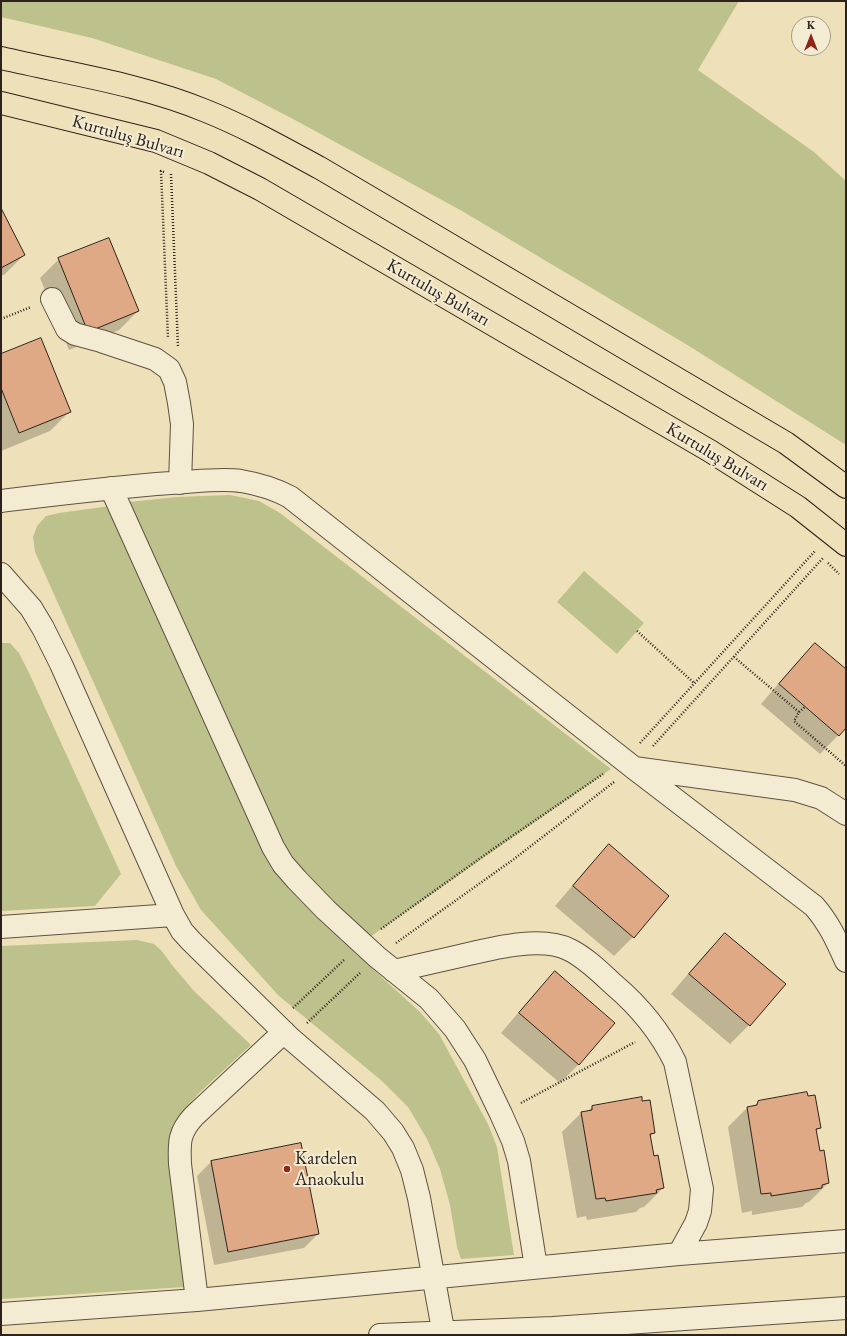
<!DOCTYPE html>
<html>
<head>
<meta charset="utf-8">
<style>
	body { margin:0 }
	#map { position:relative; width:847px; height:1336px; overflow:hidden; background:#eee1b9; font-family:"EB Garamond",serif }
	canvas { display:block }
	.frame { position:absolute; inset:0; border:2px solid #2e221c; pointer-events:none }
	.north { position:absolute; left:791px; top:16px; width:40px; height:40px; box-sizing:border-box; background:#f4ecd2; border:1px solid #a59b89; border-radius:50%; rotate:0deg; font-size:11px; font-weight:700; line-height:16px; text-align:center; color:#2e221c }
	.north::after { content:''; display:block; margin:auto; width:14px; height:18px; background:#8f2418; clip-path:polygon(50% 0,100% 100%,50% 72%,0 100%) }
</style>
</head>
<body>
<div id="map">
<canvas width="847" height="1336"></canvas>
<div class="frame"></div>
<div class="north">K</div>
</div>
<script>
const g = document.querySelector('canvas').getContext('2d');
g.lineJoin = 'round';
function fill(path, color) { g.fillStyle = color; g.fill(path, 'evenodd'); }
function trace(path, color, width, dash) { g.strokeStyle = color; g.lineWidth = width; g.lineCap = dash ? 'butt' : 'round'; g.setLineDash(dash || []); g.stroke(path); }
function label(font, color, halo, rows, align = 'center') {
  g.font = font + ' "EB Garamond",serif'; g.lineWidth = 4; g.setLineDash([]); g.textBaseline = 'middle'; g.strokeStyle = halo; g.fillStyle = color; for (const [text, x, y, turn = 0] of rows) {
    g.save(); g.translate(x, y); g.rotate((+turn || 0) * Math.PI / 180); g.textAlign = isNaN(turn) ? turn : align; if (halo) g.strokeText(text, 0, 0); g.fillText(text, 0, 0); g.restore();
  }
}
const green = new Path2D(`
	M1,1h738l-41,69 116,82 32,29v264l-157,-99 -227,-135 -169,-92 -77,-40 -124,-41 -91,-21z
	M230,495l29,6 21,12 331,256 -241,168c-31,-29 -64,-56 -87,-91l-154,-344 48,-5z
	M110,506l141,317 21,46 49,53 99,90 19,22 49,90 9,23 17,108 -53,4 -4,-12 -7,-42 -10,-36 -13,-30 -19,-32 -26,-26 -103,-85 -78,-86 -25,-44 -141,-314 -2,-15 4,-11 9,-10 13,-3z
	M584,571l60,52 -27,31 -60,-52z
	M1,643h9l9,10 11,22 91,199 -26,32 -94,5z
	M137,940l17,4 7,6 11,15 22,26 57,54 -53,49 -17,20 -7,9 -4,14 -1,14 16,136 -184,12v-353z`);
const shadow = new Path2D(`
	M1,211l23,44 -19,19 -4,2z
	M59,259l79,52 -19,19 -50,20 -29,-72z
	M1,356l68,56 -19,19 -49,20z
	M815,644l31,26v57l-26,27 -59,-50 35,-41z
	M609,846l59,50 -35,41 -19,19 -59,-50 35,-41z
	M725,934l59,50 -35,41 -19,19 -59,-50 35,-41z
	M555,973l24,91 -19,19 -59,-50 35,-41z
	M758,1102l62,26 -5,4 4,20 9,31 -19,19 -3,1 -4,4 -50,8v-4l-10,2 -14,-86 19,-19 6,-1z
	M593,1106l61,27 -4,4 3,20 10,31 -19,19 -4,1 -4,4 -49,8 -1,-4 -9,2 -15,-86 19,-19 6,-1z
	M211,1162l107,72 -14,14 -90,17 -17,-89z`);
const building = new Path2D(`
	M1,208l24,47 -24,13z
	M109,238l30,73 -51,21 -30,-74z
	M41,338l30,74 -52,21 -18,-45v-34z
	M815,643l31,26v59l-7,8 -60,-52z
	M609,844l60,52 -35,42 -61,-52z
	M725,933l61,51 -36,42 -61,-52z
	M555,971l60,52 -36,42 -60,-52z
	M807,1092l1,4 7,-1 6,33 -5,1 4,22 4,-1 5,33 -7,2v3l-51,8v-3l-10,1 -14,-87 10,-2 1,-4z
	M642,1097v4l8,-1 5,33 -5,1 4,22 4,-1 6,33 -8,2 1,3 -51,8 -1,-3 -9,1 -15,-87 11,-2v-4z
	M301,1143l18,91 -91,18 -17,-91z`);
const path = new Path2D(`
	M164,172l-3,-1 7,167
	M171,174l7,173
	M1,319l30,-12
	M828,563l11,11
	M637,631l57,52
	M734,657l65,55 -5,9 52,45
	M799,712l6,-5
	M640,743l175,-192
	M653,746l170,-188
	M381,929l115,-82 107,-73
	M396,943l118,-84 100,-77
	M293,1008l52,-49
	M307,1023l53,-50
	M521,1103l114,-61`);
const minor = new Path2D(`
	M52,299l15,30 8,5 26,7 54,18 14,10 6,13 4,21 3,21 -2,59
	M111,488l153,339 9,20 10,17 14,16 29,30 51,47 52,42 26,30 20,31 26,54 12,27 6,20 17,106
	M1,501c57,-7 113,-14 170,-18 23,-1 48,-5 70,-2 18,3 34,8 49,16l344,271 180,138c15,17 23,35 32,55
	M1,574l30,34 12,20 18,36 112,251 9,16 9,10 99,97 85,73 18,21 10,16 9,22 7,28 25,137
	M634,768l161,22 26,8 25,16
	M1,927l172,-12
	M394,971c22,-5 44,-10 66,-15 30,-7 81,-21 110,-6 16,8 30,22 43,34 26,22 47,47 62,78l27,127 -2,22 -4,12 -17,31
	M197,1300l-17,-136c-1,-22 -1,-32 14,-48l90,-84
	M1,1314l196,-14 482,-46 167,-13
	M380,1335l173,-7 293,-20`);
const highway = new Path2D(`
	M1,58c68,16 140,26 205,53 40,16 77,37 114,57l466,275 60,44
	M1,103l155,38 53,22 51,26 450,262 88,56 48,38`);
const markers = [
	[287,1169,4,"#8f2418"]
];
const streetNames = [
	["Kurtuluş Bulvarı",128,137,16],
	["Kurtuluş Bulvarı",438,293,30],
	["Kurtuluş Bulvarı",717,457,31]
];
const poiNames = [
	["Kardelen",295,1159],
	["Anaokulu",295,1180]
];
fill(green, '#bdc28c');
fill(shadow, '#0003');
fill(building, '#e0a986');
trace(building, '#2e221c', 1);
trace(minor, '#5e5243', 24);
trace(highway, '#2e221c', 24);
trace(path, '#2e221c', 2.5, [1, 2]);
trace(minor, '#f4ecd2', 22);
trace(highway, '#eee1b9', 22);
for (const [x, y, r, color] of markers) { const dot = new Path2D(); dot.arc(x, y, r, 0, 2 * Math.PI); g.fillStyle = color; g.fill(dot); trace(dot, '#f4ecd2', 1.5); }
label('18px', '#2e221c', '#f4ecd2', streetNames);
label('18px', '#2e221c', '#f4ecd2', poiNames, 'left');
</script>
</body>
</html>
